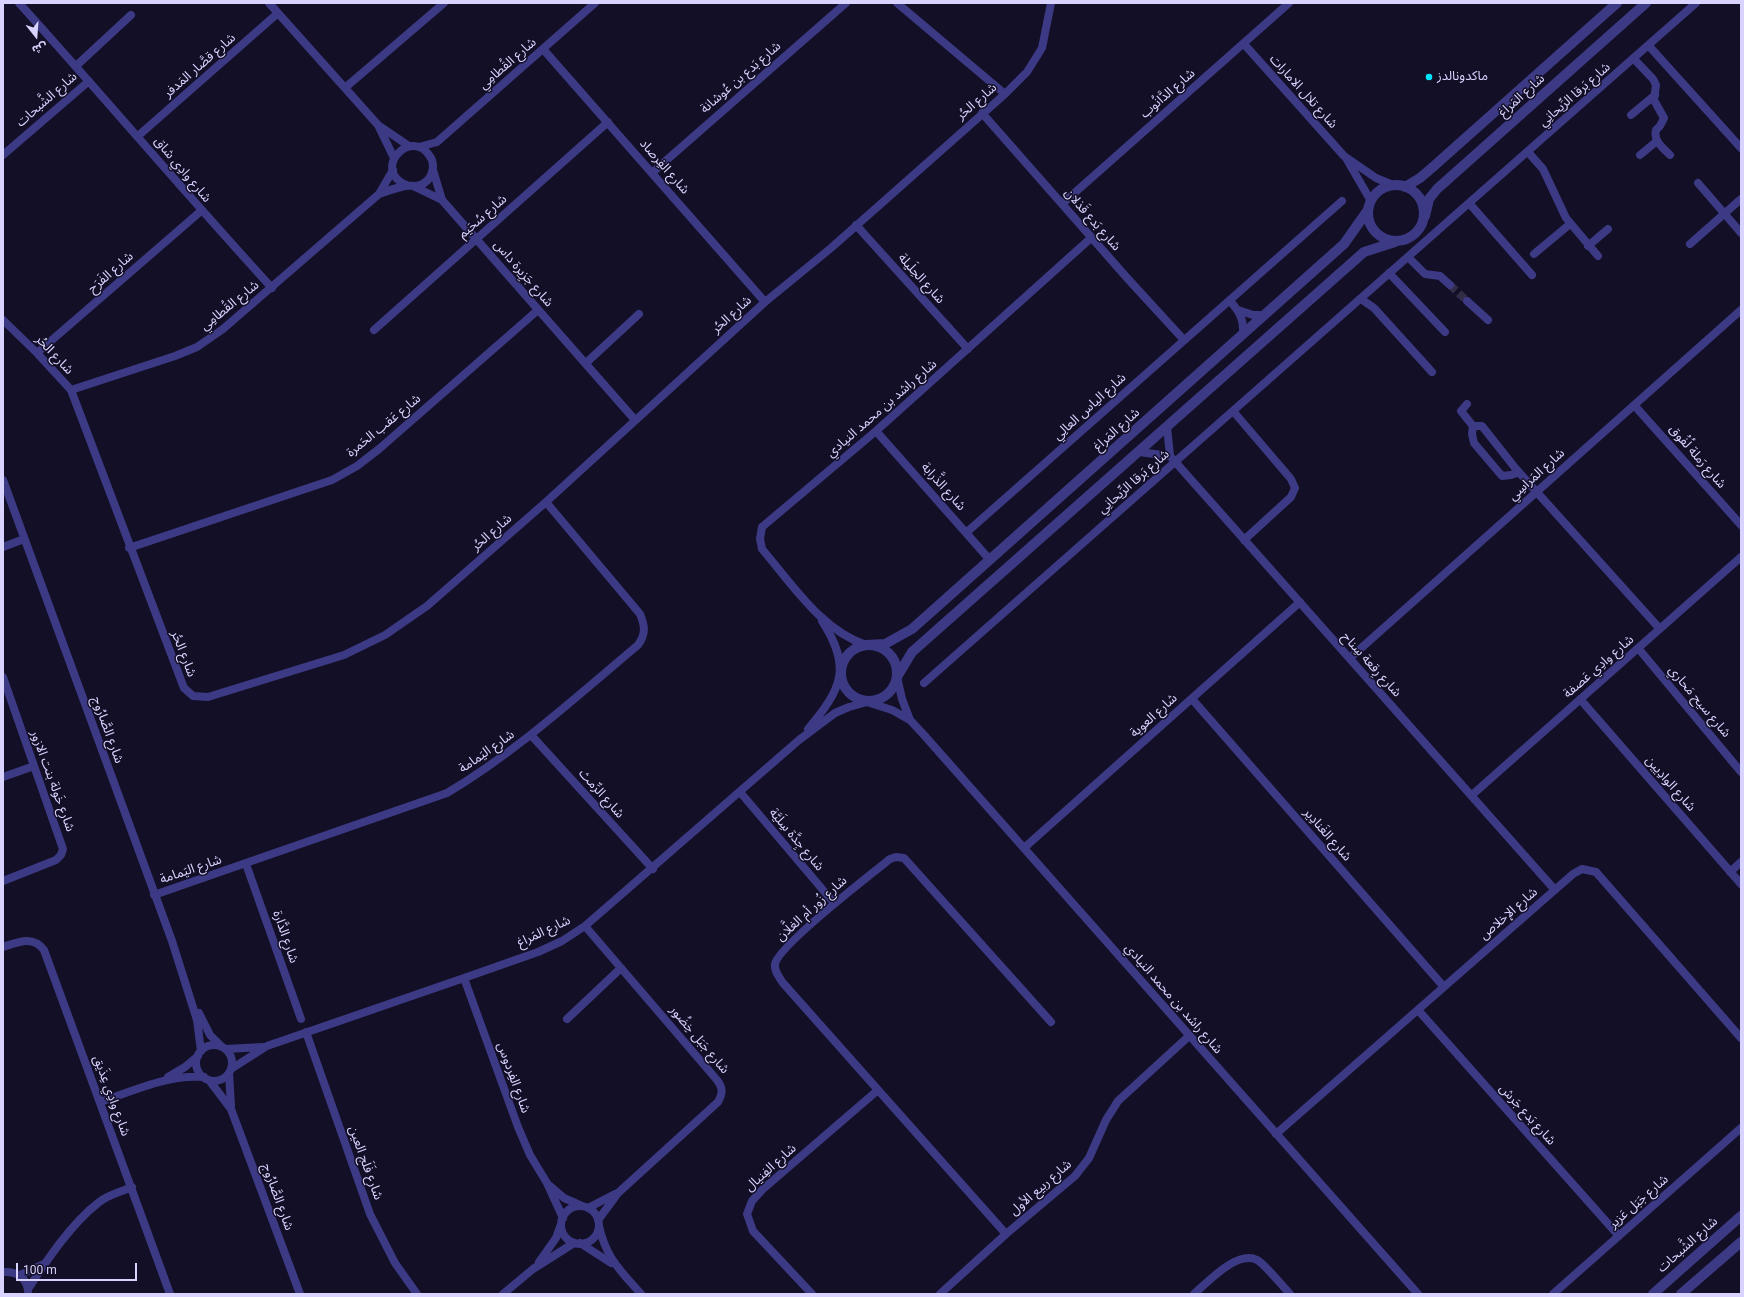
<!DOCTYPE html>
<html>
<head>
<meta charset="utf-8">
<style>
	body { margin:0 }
	#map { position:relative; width:1744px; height:1297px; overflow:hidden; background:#130f26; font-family:Roboto,"Noto Sans Arabic",sans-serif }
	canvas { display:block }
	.frame { position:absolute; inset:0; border:4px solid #d9d4ff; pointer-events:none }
	.north { position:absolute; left:16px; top:16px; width:40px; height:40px; -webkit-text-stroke:3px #130f26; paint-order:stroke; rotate:163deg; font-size:11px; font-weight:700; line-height:16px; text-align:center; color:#d9d4ff }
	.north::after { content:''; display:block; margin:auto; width:14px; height:18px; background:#d9d4ff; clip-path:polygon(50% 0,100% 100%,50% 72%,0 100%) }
	.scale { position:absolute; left:16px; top:1263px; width:121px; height:18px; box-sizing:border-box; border:2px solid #d9d4ff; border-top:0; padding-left:5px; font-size:12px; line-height:14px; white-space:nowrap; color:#d9d4ff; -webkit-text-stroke:3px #130f26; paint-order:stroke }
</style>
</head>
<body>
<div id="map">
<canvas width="1744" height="1297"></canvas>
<div class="frame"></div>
<div class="north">ش</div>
<div class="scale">100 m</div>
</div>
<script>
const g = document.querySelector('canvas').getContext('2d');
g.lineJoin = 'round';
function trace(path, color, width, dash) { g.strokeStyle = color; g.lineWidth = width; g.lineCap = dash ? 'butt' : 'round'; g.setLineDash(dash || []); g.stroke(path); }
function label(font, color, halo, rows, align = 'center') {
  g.font = font + ' Roboto,"Noto Sans Arabic",sans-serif'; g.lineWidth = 3; g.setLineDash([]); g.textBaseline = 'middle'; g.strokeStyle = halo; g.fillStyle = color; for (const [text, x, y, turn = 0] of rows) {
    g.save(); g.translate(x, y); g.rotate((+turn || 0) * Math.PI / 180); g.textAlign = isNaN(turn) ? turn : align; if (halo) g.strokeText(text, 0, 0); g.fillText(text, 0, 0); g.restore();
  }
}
const minorTunnel = new Path2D(`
	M1450,285l17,16`);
const minor = new Path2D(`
	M19,3c85,94 167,191 253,285
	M269,3l109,122 31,21
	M897,3l108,91
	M1244,44l100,112 32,22 17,7
	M1649,46l92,102
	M543,49l222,253
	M1634,59l19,20 3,6 -2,15 10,18 -4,8 -4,4c-3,11 7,18 14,25
	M76,66l55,-51
	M346,87l98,-84
	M982,113l146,166 56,61
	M1631,115l24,-20
	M378,125l16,33
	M138,136l140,-123
	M419,147l18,-5 158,-139
	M1528,152l15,17 23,49 32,38
	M3,155l86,-74
	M1640,155l17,-14
	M1346,158l25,43
	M433,170l9,30
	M653,172l193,-169
	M1698,183l43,50
	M413,186l29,14 193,220
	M379,194c8,-3 17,-6 26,-8 5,-1 10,1 15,-1 12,-4 17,-20 9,-30 -18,-27 -58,14 -23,30
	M1469,203l63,72
	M1062,204l227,-201
	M856,225l112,124
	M1690,244l51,-45
	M1588,246l20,-17
	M1534,254l36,-30
	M1408,257l17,17 15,2 10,9
	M1389,273l56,59
	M1361,299l13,9 58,64
	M1230,301c9,10 14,18 13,32
	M1467,301l21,19
	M1238,310l15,5h11
	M3,320l34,33 34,37 113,298 9,8 15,1 136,-42 41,-20 42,-29 119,-104 219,-200 66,-54 174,-154 22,-22 15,-24 9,-45
	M374,330l234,-208
	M37,353l164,-142
	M586,363l53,-49
	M71,390l104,-34 22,-9 26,-18 156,-135 14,-24
	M1467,404l-6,7 12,15h9l34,43 144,160
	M1634,405l107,120
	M1233,411l58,68 4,9 -4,9 -47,43
	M1473,426l-1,8 2,9 28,33 9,-1 8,-3
	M1167,427l3,29 385,434
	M876,431l114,129
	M1139,452l31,4
	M3,480l169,461 25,79 4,31
	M967,532l375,-331
	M3,547l21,-8
	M129,548l203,-68 25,-14 22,-17 159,-139
	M866,645c-45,-15 -74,-61 -104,-96l-2,-10 2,-12 114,-96 215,-193
	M1638,648l103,124
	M1350,658l391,-348
	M3,677l60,172 -2,6 -5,5 -53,21
	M897,677l5,22 8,21
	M924,683l772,-680
	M1192,699l252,288
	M1580,699l161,185
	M808,729c34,-40 44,-62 14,-108
	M531,735l122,134
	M3,777l31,-11
	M740,792l94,111
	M1472,795l269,-238
	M1024,848l276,-246
	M246,864l55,155
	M1730,872l11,-10
	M154,895l293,-102c69,-41 129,-96 191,-148 8,-11 7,-19 2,-31l-94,-112
	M585,926l132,154c6,8 6,13 1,22l-100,91 -20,27
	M3,947c15,-5 30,-12 41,3l126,344
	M464,978l54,149 12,28 17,28 16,35
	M1418,1010l201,226
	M199,1013l11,22 11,11
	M567,1019l54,-51
	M306,1032l64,182 25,49 22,31
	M196 1063a18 18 0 1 1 36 0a18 18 0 1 1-36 0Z
	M226,1049l37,-2
	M231,1069l36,-23 197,-68 74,-26 24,-11 23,-15 214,-186 36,-27 14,-6 18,-5 25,8 18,10 14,15 494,559
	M229,1073l2,33
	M168,1077l17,-10 13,-11
	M209,1080l22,29 69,185
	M100,1102c33,-11 68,-28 104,-25
	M1276,1134l297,-260 9,-5 14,3 145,166
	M550,1186l14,12 18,8
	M561 1225a19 19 0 1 1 38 0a19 19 0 1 1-38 0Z
	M588,1208l27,-14
	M599,1226c7,32 21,44 42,68
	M1006,1234l-223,-251c-4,-6 -9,-12 -8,-19 3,-18 96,-90 115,-105l6,-2 8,1 147,164
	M580,1243l31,20
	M539,1262l17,-24 5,-14
	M3,1272c13,-1 24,5 25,19
	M20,1275l24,-11
	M28,1289c19,-29 43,-65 70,-86 9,-8 23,-11 34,-16
	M503,1294l30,-25 41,-26
	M812,1294l-59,-63 -6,-17 5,-13 11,-12 115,-99
	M940,1294l66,-60 69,-58 14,-18 17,-38 12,-19 71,-65
	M1194,1294c14,-12 43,-44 63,-34 7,3 26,27 33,34
	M1553,1294l188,-166`);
const tertiary = new Path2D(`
	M1368 213a28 28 0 1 1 56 0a28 28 0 1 1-56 0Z
	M1405,187l15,-9 14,-12 183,-163
	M1425,216l4,-17 8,-10 209,-186
	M841 673a28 28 0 1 1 56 0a28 28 0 1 1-56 0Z
	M866,645l19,-1 27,-15 432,-385 24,-34
	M897,677l15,-25 452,-400 31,-10
	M1653,1294l88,-78
	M1681,1294l60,-52`);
const markers = [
	[1429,77,4,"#00e5ff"]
];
const streetNames = [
	["شارع القُطامِي",508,64,-41],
	["شارع قصَّار المَدفر",200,66,-41],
	["شارع بَدع بن عُوشانة",741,78,-41],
	["شارع تلال الامارات",1303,92,48],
	["شارع الدَّانُوب",1168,94,-41],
	["شارع بَرقا الرِّيحانِي",1575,95,-41],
	["شارع المَراغ",1522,96,-42],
	["شارع الشَّبحات",47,100,-41],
	["شارع الحُر",977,102,-41],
	["شارع الفِرصاد",664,167,49],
	["شارع وادِي شاق",182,170,50],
	["شارع سُحَيم",483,217,-41],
	["شارع بَدع قَذلان",1092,220,49],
	["شارع الفَرَح",111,273,-41],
	["شارع جَزِيرة داس",523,274,49],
	["شارع الحِلَيلة",921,279,48],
	["شارع القُطامِي",230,306,-39],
	["شارع الحُر",732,315,-42],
	["شارع الحُر",54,355,47],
	["شارع الياس العالِي",1090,407,-42],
	["شارع راشد بن محمد النيادي",882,409,-41],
	["شارع عَقب الحَمرة",384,426,-39],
	["شارع المَراغ",1117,430,-42],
	["شارع رَملة لُفُوق",1697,457,49],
	["شارع المَراسِي",1537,475,-42],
	["شارع بَرقا الرِّيحانِي",1134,482,-41],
	["شارع الذَّرابة",943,487,48],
	["شارع الحُر",492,533,-41],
	["شارع الحُر",183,654,69],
	["شارع رِقعة سِناح",1371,665,48],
	["شارع وادِي عَصفة",1599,667,-41],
	["شارع سيح مَحاري",1699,702,50],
	["شارع العوية",1154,716,-42],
	["شارع الصَّارُوج",107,730,70],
	["شارع اليَمامة",487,752,-35],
	["شارع خَولة بنت الازور",52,781,70],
	["شارع الوادِيين",1670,784,49],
	["شارع الرِّمث",601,794,48],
	["شارع الغَنادِير",1327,835,49],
	["شارع جِدَّة سِلَيَّة",796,840,50],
	["شارع اليَمامة",191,870,-19],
	["شارع زُور أم الغلَّان",812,909,-42],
	["شارع الإخلاص",1509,914,-41],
	["شارع المَراغ",544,932,-25],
	["شارع الدَّارة",285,937,71],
	["شارع راشد بن محمد النيادي",1173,999,49],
	["شارع جَبَل خِضُور",699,1040,50],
	["شارع الفِردوس",513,1078,70],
	["شارع وادِي عِذَيق",111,1096,70],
	["شارع بَدع جَرش",1527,1115,48],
	["شارع فَلَج العين",365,1163,70],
	["شارع الفِنيال",771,1168,-42],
	["شارع ربيع الأول",1041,1188,-41],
	["شارع الصَّارُوج",277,1197,70],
	["شارع جَبَل عَزير",1639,1202,-41],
	["شارع الشَّبحات",1688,1245,-42]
];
const poiNames = [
	["ماكدونالدز",1437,77]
];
trace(minorTunnel, '#312d47', 8, [8, 4]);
trace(minor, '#3d3a85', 8);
trace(tertiary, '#3d3a85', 10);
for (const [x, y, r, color] of markers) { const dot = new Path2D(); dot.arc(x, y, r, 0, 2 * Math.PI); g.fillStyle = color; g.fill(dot); trace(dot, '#130f26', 1.5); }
label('13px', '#d9d4ff', '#130f26', streetNames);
label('13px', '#d9d4ff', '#130f26', poiNames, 'left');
</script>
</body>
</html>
